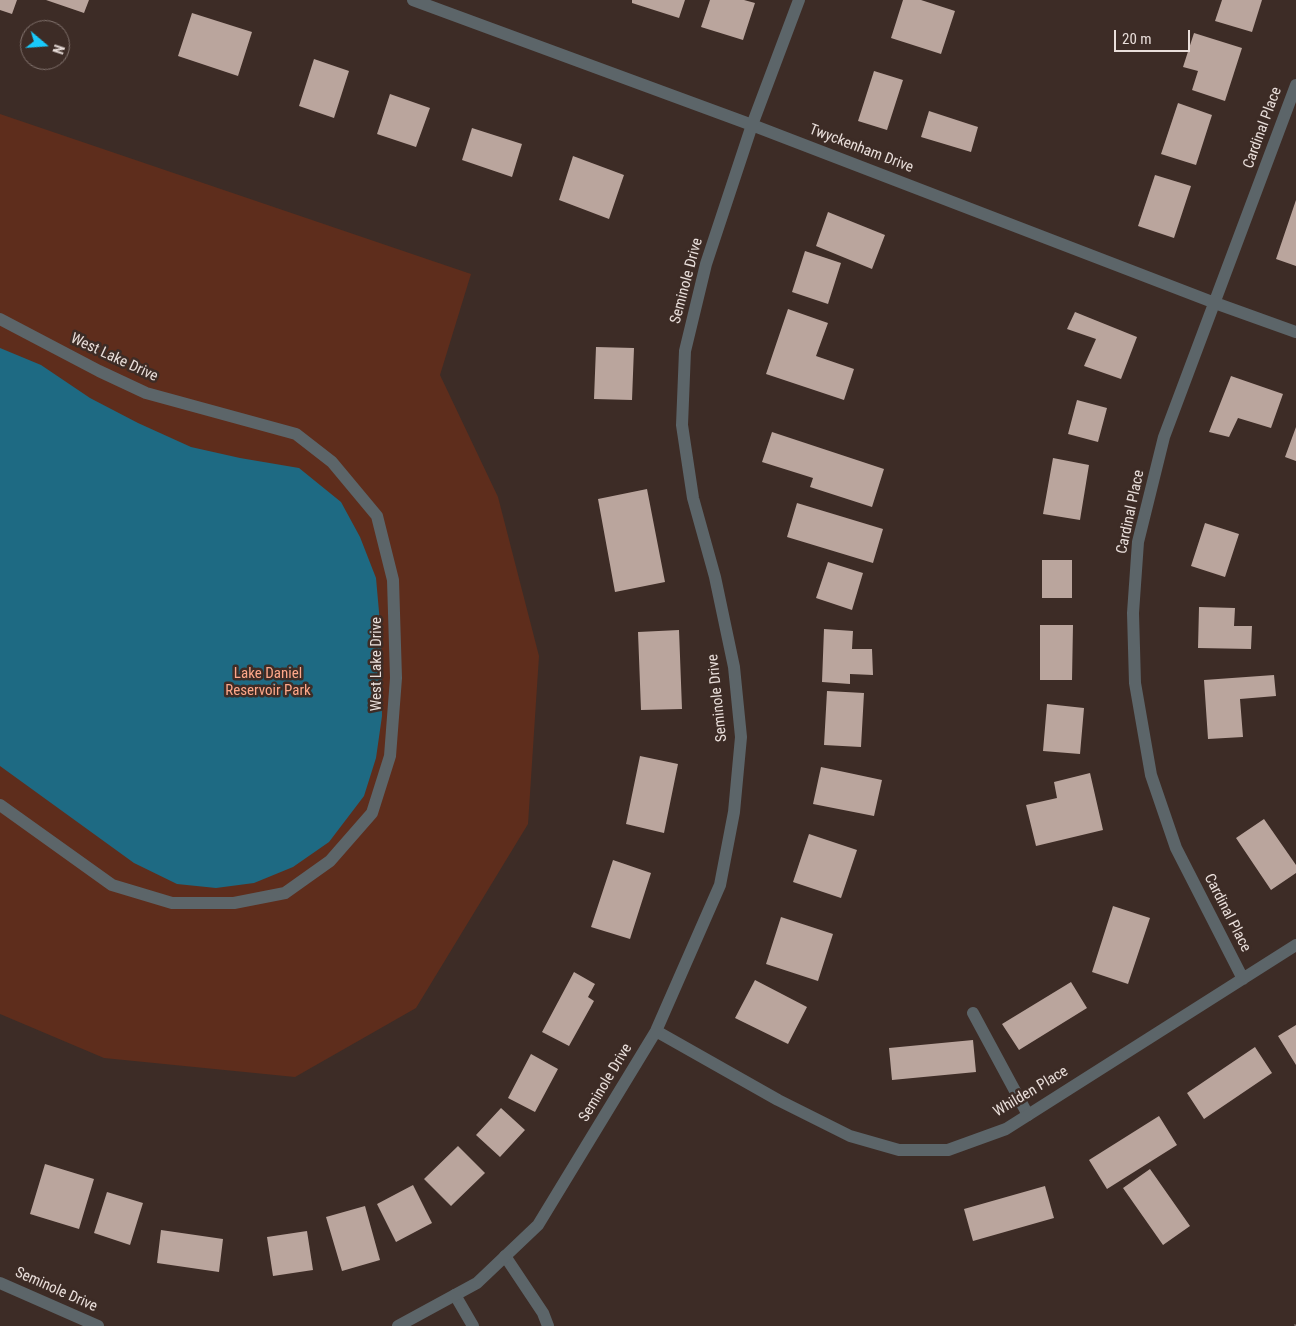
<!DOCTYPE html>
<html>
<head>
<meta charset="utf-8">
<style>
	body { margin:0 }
	#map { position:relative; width:1296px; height:1326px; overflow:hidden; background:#3d2c26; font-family:"Roboto Condensed",sans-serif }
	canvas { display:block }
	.north { position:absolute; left:20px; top:20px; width:50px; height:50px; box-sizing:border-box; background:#3d2c26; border:1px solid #82736e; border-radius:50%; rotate:108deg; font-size:14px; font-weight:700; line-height:20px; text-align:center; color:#e9deda }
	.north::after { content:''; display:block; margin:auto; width:18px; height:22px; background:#19cafc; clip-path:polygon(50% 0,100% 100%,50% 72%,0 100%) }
	.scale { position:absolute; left:1114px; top:30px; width:76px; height:22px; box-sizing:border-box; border:2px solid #e9deda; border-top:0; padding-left:6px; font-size:15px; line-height:18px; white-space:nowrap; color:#e9deda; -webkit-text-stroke:4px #3d2c26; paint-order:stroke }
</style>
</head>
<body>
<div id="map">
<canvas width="1296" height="1326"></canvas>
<div class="north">N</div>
<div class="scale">20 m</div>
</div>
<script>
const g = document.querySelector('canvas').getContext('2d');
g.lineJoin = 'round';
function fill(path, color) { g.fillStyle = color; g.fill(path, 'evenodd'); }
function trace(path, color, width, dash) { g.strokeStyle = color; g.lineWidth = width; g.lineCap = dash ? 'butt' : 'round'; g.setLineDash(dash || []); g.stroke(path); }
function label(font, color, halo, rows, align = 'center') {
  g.font = font + ' "Roboto Condensed",sans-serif'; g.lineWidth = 5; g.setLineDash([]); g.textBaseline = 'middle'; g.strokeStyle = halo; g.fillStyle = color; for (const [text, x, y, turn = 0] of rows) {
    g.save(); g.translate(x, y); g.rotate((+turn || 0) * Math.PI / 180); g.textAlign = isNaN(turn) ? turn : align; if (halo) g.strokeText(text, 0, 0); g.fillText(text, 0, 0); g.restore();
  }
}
const green = new Path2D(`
	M0,114l471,160 -31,101 58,122 41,159 -11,168 -112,184 -121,69 -191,-19 -104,-44z`);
const water = new Path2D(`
	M0,348l41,17 49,33 48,25 53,24 49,11 59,10 42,34 19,35 16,41 5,56 1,82 -6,42 -12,38 -35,46 -36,25 -39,16 -38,5 -39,-4 -43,-21 -134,-97z`);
const building = new Path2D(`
	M0,0h17l-5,14 -12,-4z
	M46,0h43l-5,13z
	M632,0h53l-6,18 -47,-15z
	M710,0h34l11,3 -12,37 -42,-13z
	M903,0h18l34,11 -14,43 -50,-16z
	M1222,0h40l-10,32 -37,-11z
	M192,13l60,19 -14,44 -60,-20z
	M1194,33l48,15 -17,53 -33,-11 6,-19 -15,-4z
	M314,59l35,12 -15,47 -35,-12z
	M874,71l29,9 -16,50 -29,-9z
	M390,94l40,14 -14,39 -39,-13z
	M1178,103l34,12 -16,50 -35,-11z
	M929,111l49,16 -7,25 -50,-15z
	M472,128l50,16 -10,33 -50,-17z
	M573,156l51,19 -15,44 -50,-19z
	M1155,175l36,11 -17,52 -36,-12z
	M1296,200v66l-20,-7z
	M828,212l57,23 -13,34 -56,-23z
	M805,251l36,12 -13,41 -36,-12z
	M788,309l40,14 -12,33 38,13 -10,31 -78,-26z
	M1075,312l62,25 -16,42 -37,-13 12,-27 -29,-10z
	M596,347l38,1 -2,52 -38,-1z
	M1231,376l52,18 -12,34 -33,-10 -9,19 -20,-5z
	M1077,400l30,8 -9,34 -30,-8z
	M1296,427v34l-11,-4z
	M772,432l112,37 -12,38 -62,-20 3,-9 -51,-16z
	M1053,458l36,7 -9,55 -37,-6z
	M647,489l18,93 -50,10 -17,-93z
	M797,503l86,26 -10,34 -86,-26z
	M1205,523l34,11 -14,43 -34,-11z
	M1042,560h30v38h-30z
	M828,562l35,11 -11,37 -36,-12z
	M1199,607l36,1 -1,18h18l-1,23 -53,-1z
	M1040,625h33l-1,55h-32z
	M824,629l29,2 -1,18h20l1,26 -23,-1v10l-28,-2z
	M679,630l3,79 -41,1 -3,-78z
	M1274,675l2,21 -36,3 3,38 -35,2 -4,-59z
	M827,691l37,2 -3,54 -37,-2z
	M1047,704l37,4 -4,46 -37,-3z
	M640,756l38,8 -14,69 -38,-9z
	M821,767l61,13 -8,36 -61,-12z
	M1090,773l13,57 -67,16 -10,-41 31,-7 -3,-16z
	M1264,819l32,46v8l-25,17 -35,-52z
	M809,834l48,16 -16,48 -48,-16z
	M613,860l38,13 -21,66 -39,-12z
	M1113,906l37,12 -22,66 -36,-12z
	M781,917l52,17 -15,47 -52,-17z
	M574,972l21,12 -7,13 6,4 -25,45 -27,-14z
	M755,980l52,27 -19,37 -53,-26z
	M1071,982l16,26 -68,42 -17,-26z
	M1296,1025v40l-18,-29z
	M973,1040l3,32 -84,8 -3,-32z
	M1255,1047l17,26 -68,46 -17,-26z
	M531,1054l27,15 -23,43 -27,-14z
	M501,1108l24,22 -25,27 -24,-22z
	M1159,1116l18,29 -70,44 -18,-29z
	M458,1146l27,27 -34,33 -27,-27z
	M45,1164l49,15 -15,50 -49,-15z
	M1150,1169l40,57 -27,19 -40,-57z
	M413,1185l19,38 -36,19 -19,-38z
	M1045,1186l9,32 -81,23 -9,-32z
	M107,1192l36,11 -13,42 -36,-12z
	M365,1206l15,54 -38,11 -16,-54z
	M161,1230l62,9 -4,33 -62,-9z
	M307,1231l6,39 -40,6 -6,-39z`);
const path = new Path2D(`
	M1295,1326l1,-1`);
const service = new Path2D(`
	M973,1013l55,102
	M505,1256l38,57 5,13
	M455,1295l18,31`);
const minor = new Path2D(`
	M413,0l339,125 463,178 81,29
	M0,319l99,52 47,22 150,41 36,28 45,54 16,64 3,98 -6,78 -18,57 -42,48 -45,32 -51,10h-62l-60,-18 -112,-80
	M1243,979l-67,-131 -25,-73 -16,-92 -2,-70 5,-71 26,-105 132,-352
	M656,1031l122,69 72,36 49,14h49l58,-21 290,-184
	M0,1283l98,43
	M398,1326l79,-43 61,-58 118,-194 64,-146 14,-73 7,-75 -7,-70 -19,-90 -22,-79 -11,-73 3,-74 21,-87 46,-139 47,-125`);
const streetNames = [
	["Cardinal Place",1263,128,-70],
	["Twyckenham Drive",861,149,21],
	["Seminole Drive",687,281,-75],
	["West Lake Drive",114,358,25],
	["Cardinal Place",1131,512,-78],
	["West Lake Drive",377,664,-90],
	["Seminole Drive",718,698,-96],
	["Cardinal Place",1227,913,63],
	["Seminole Drive",606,1083,-59],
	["Whilden Place",1031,1092,-31],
	["Seminole Drive",56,1290,24]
];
const parkNames = [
	["Lake Daniel",268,674],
	["Reservoir Park",268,691]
];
fill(green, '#5e2d1c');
fill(water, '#1e6a83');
fill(building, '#baa59d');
trace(path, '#857772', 3, [2.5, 2.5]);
trace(service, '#5c6569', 12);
trace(minor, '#5c6569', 12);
label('15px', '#e9deda', '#3d2c26', streetNames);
label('15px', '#fea789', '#3d2c26', parkNames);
</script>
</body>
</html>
